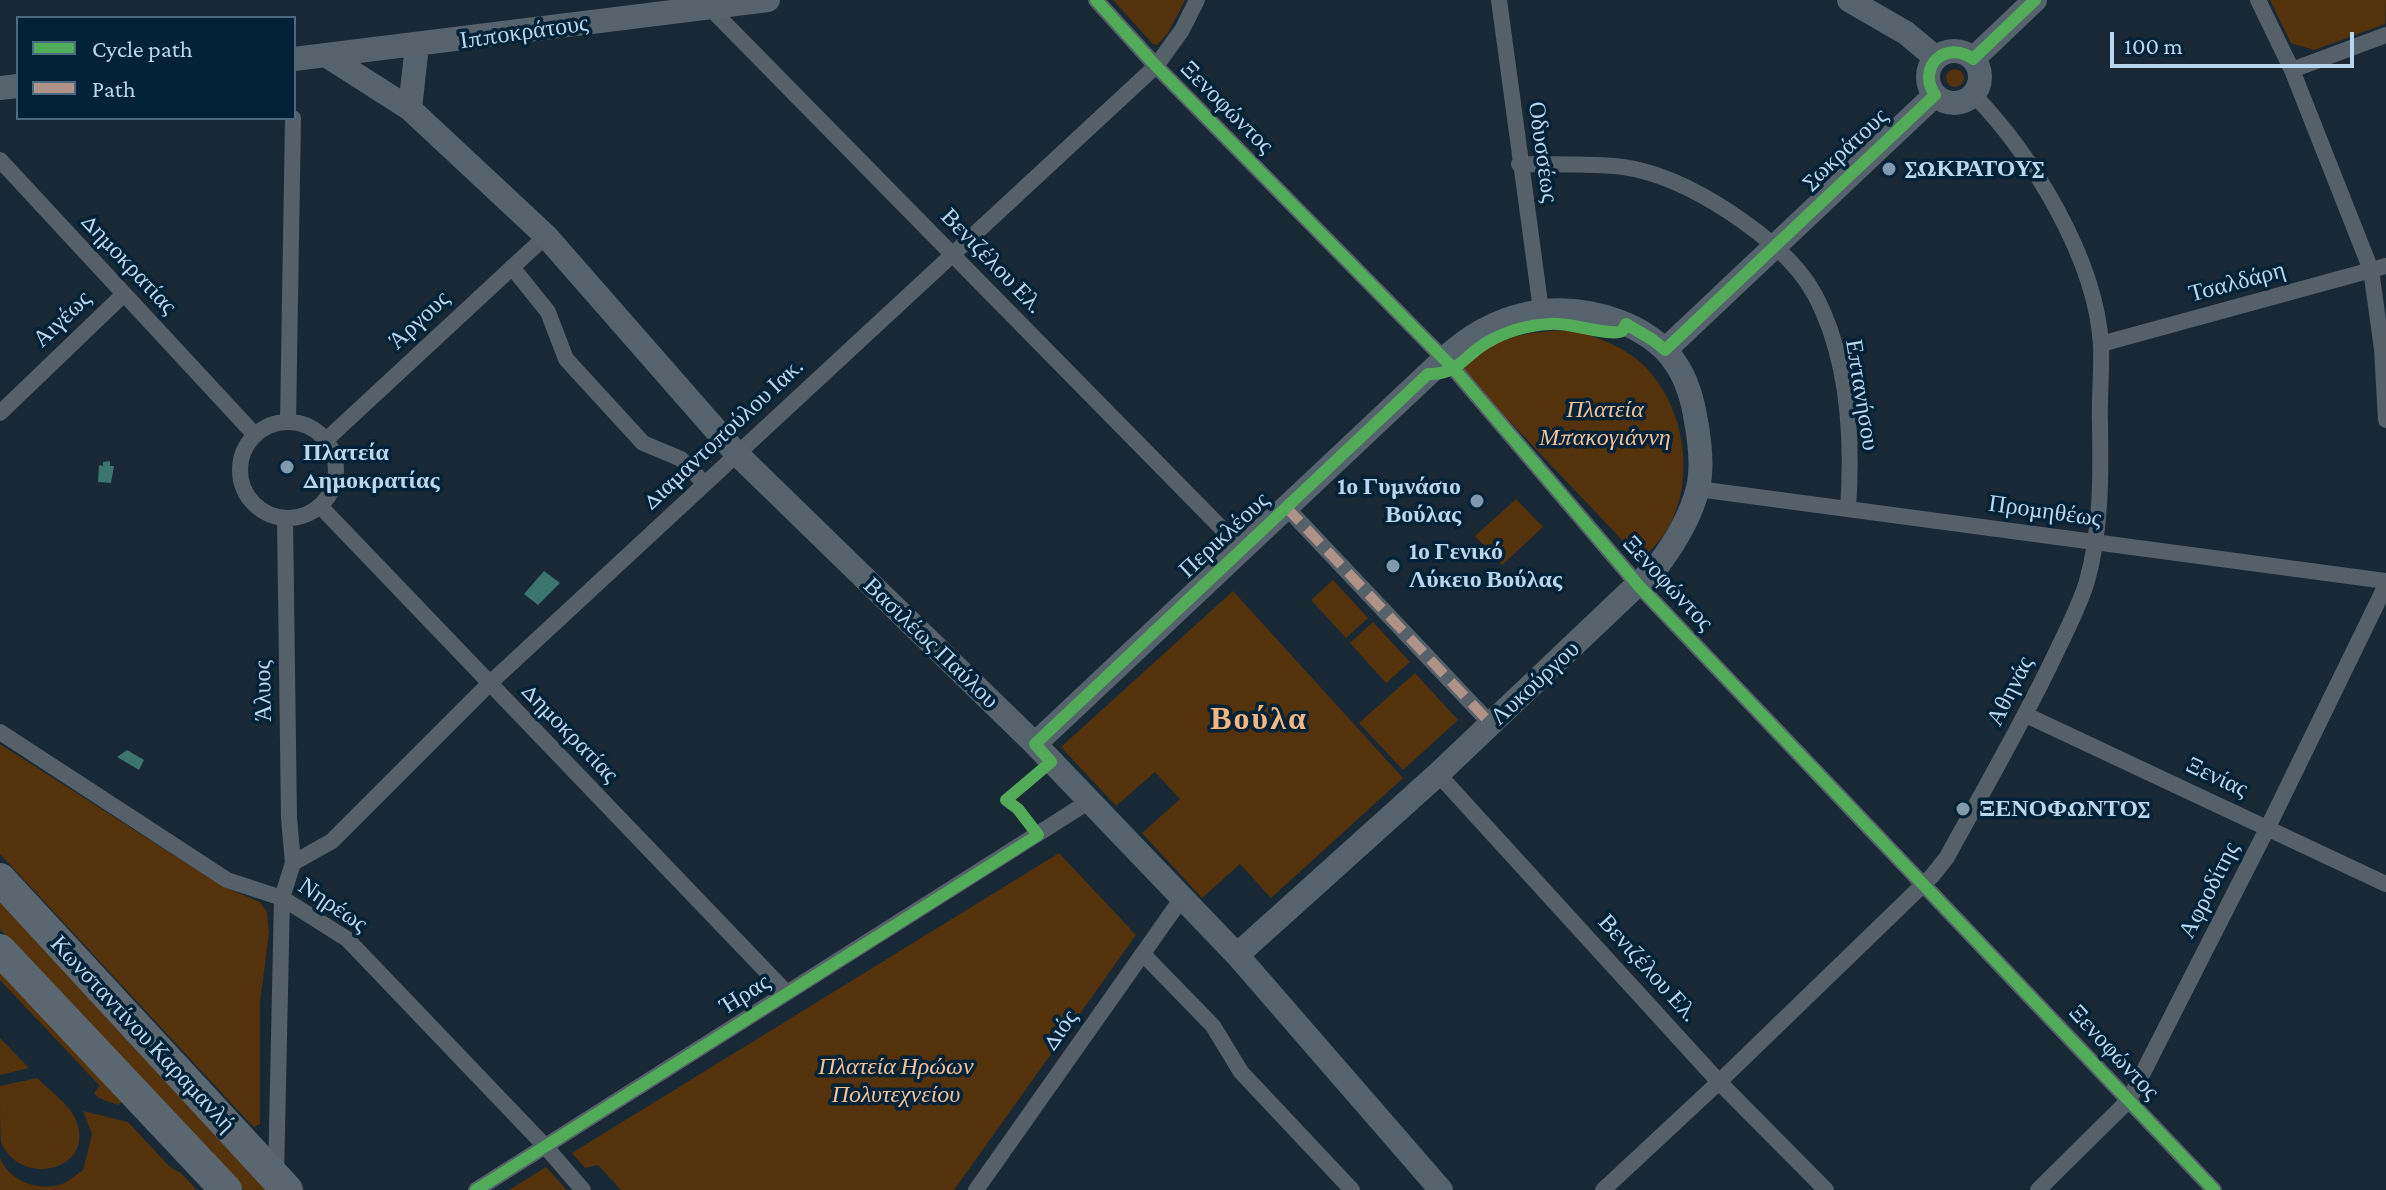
<!DOCTYPE html>
<html>
<head>
<meta charset="utf-8">
<style>
	body { margin:0 }
	#map { position:relative; width:2386px; height:1190px; overflow:hidden; background:#182935; font-family:"Crimson Pro",serif }
	canvas { display:block }
	.legend { position:absolute; left:16px; top:16px; width:280px; height:104px; box-sizing:border-box; background:#012237; border:2px solid #4a6a80; margin:0; padding:10px 14px; list-style:none; font-size:24px; color:#b8d6ed }
	.legend li { display:flex; align-items:center; gap:16px; height:40px }
	.legend b { width:40px; border:2px solid #4a6a80 }
	.scale { position:absolute; left:2110px; top:32px; width:244px; height:36px; box-sizing:border-box; border:4px solid #b8d6ed; border-top:0; padding-left:10px; font-size:24px; line-height:28px; white-space:nowrap; color:#b8d6ed; -webkit-text-stroke:6px #012237; paint-order:stroke }
</style>
</head>
<body>
<div id="map">
<canvas width="2386" height="1190"></canvas>
<ul class="legend">
<li><b style="height:10px;background:#51ab58"></b>Cycle path</li>
<li><b style="height:10px;background:#af9288"></b>Path</li>
</ul>
<div class="scale">100 m</div>
</div>
<script>
const g = document.querySelector('canvas').getContext('2d');
g.lineJoin = 'round';
function fill(path, color) { g.fillStyle = color; g.fill(path, 'evenodd'); }
function trace(path, color, width, dash) { g.strokeStyle = color; g.lineWidth = width; g.lineCap = dash ? 'butt' : 'round'; g.setLineDash(dash || []); g.stroke(path); }
function label(font, color, halo, rows, align = 'center') {
  g.font = font + ' "Crimson Pro",serif'; g.lineWidth = 7; g.setLineDash([]); g.textBaseline = 'middle'; g.strokeStyle = halo; g.fillStyle = color; for (const [text, x, y, turn = 0] of rows) {
    g.save(); g.translate(x, y); g.rotate((+turn || 0) * Math.PI / 180); g.textAlign = isNaN(turn) ? turn : align; if (halo) g.strokeText(text, 0, 0); g.fillText(text, 0, 0); g.restore();
  }
}
const green = new Path2D(`
	M1113,0h72l-17,33 -11,12 -4,-1z
	M2270,0h116l-1,24 -71,26 -23,-7z
	M1946 78a9 9 0 1 1 18 0a9 9 0 1 1-18 0Z
	M1574,330c24,8 47,15 66,32 54,47 62,154 0,197l-180,-190c34,-33 68,-38 114,-39z
	M1516,499l27,28 -41,38 -27,-29z
	M1333,580l35,38 -22,20 -35,-38z
	M1233,591l170,187 -132,120 -31,-34 -38,34 -60,-65 38,-34 -25,-27 -39,34 -55,-59z
	M1373,622l37,40 -24,21 -36,-40z
	M1415,673l43,47 -55,50 -44,-47z
	M0,744l222,142 38,16 7,10 2,20 -9,71v121l-6,3 -8,-8 -246,-265z
	M1059,853l77,82 -182,255h-333l-23,-25 -13,3 -13,-15z
	M0,902l269,288h-25l-244,-261z
	M0,972l122,129 -4,4 -19,-7 -5,-5 6,-7 -100,-106z
	M0,1038l29,30 -29,7z
	M37,1078c11,11 32,26 38,40 24,51 -54,72 -74,24 -1,-16 -1,-39 -1,-56z
	M83,1111l45,11 42,45 11,6 16,17h-197v-32c11,24 35,32 60,27 8,-3 16,-10 23,-15l9,-36z
	M546,1167l21,23h-58z`);
const water = new Path2D(`
	M110,461v5h4l-3,17 -13,-1 1,-17 4,1v-4z
	M544,571l16,12 -22,22 -14,-11z
	M127,750l17,10 -5,10 -22,-13z`);
const street = new Path2D(`
	M1096,0l60,66 298,303 185,217 575,604
	M1499,0l42,310
	M2258,0l34,70 79,200 11,79 4,71
	M709,7l533,542
	M2292,70l94,-35
	M0,160l255,275
	M1519,164c34,1 70,-1 104,3 37,5 74,24 105,44 33,22 68,49 87,84 34,64 38,143 33,214
	M512,267l36,45 18,47 77,84 38,16 24,25
	M2101,344l285,-78
	M0,413l124,-119
	M288,422l5,-304
	M240 470a48 48 0 1 1 96 0a48 48 0 1 1-96 0Z
	M326,440l220,-204
	M1698,489l688,92
	M320,506l467,487
	M1286,507l205,217
	M285,518l4,300 4,45
	M2026,715l360,169
	M0,732l227,148 55,18 65,41 198,207 38,44
	M1438,774l281,308 107,108
	M1143,954l70,72 28,46 111,118
	M276,1177l6,-279 11,-35 39,-22 157,-157 667,-618 26,-36 15,-30
	M476,1190l612,-388
	M976,1190l206,-292
	M1603,1190l116,-108 213,-206 15,-19c36,-66 74,-131 106,-198 12,-26 26,-51 34,-78 14,-49 14,-106 13,-157 -1,-26 2,-53 1,-79 -5,-86 -69,-190 -127,-250
	M2038,1190l91,-90 139,-273 118,-242`);
const secondary = new Path2D(`
	M1849,0l57,33 30,25
	M1928 77a26 26 0 1 1 52 0a26 26 0 1 1-52 0Z
	M327,56l83,53 136,127 191,218 298,290 202,211 204,235
	M294,59l474,-59
	M1973,59l62,-59
	M0,88l18,-2
	M410,109l7,-64
	M1665,350l270,-255
	M1035,744l409,-385c49,-46 110,-61 174,-38 22,8 46,23 58,43 11,16 17,38 20,57 4,22 7,46 2,67 -7,28 -22,53 -39,76l-221,210 -201,181`);
const highway = new Path2D(`
	M0,879l287,311
	M0,950l226,240`);
const quiet = new Path2D(`
	M1286,507l205,217`);
const cycleway = new Path2D(`
	M1096,0l60,66 298,303 185,217 575,604
	M476,1190l562,-355 -20,-26 -12,-9 45,-38 -16,-18 393,-370c29,1 35,-17 58,-31 19,-11 41,-18 64,-19 19,-2 61,13 72,7l4,-7 27,16 12,10 270,-255c-19,-28 11,-56 38,-36l62,-59`);
const markers = [
	[1889,169,8,"#8099ad"],
	[287,467,8,"#8099ad"],
	[1477,501,8,"#8099ad"],
	[1393,566,8,"#8099ad"],
	[1963,809,8,"#8099ad"]
];
const streetNames = [
	["Ιπποκράτους",524,32,-8],
	["Ξενοφώντος",1227,107,45],
	["Σωκράτους",1845,149,-43],
	["Οδυσσέως",1543,152,82],
	["Βενιζέλου Ελ.",992,261,46],
	["Δημοκρατίας",129,264,47],
	["Τσαλδάρη",2237,282,-15],
	["Αιγέως",62,319,-44],
	["Άργους",419,320,-43],
	["Επτανήσου",1862,395,81],
	["Διαμαντοπούλου Ιακ.",723,434,-43],
	["Προμηθέως",2045,511,8],
	["Περικλέους",1224,535,-43],
	["Ξενοφώντος",1668,583,47],
	["Βασιλέως Παύλου",931,643,44],
	["Λυκούργου",1535,683,-43],
	["Άλυος",263,691,-91],
	["Αθηνάς",2010,691,-63],
	["Δημοκρατίας",570,733,46],
	["Ξενίας",2217,777,25],
	["Αφροδίτης",2209,890,-63],
	["Νηρέως",333,905,34],
	["Βενιζέλου Ελ.",1648,968,48],
	["Ήρας",745,994,-32],
	["Διός",1060,1030,-55],
	["Κωνσταντίνου Καραμανλή",143,1034,47],
	["Ξενοφώντος",2114,1052,47]
];
const poiNames = [
	["ΣΩΚΡΑΤΟΥΣ",1905,169],
	["Πλατεία",303,453],
	["Δημοκρατίας",303,481],
	["1ο Γυμνάσιο",1461,487,"right"],
	["Βούλας",1461,515,"right"],
	["1ο Γενικό",1409,552],
	["Λύκειο Βούλας",1409,580],
	["ΞΕΝΟΦΩΝΤΟΣ",1979,809]
];
const parkNames = [
	["Πλατεία",1605,410],
	["Μπακογιάννη",1605,438],
	["Πλατεία Ηρώων",896,1067],
	["Πολυτεχνείου",896,1095]
];
const districtNames = [
	["Βούλα",1259,719]
];
fill(green, '#53320c');
fill(water, '#3b756d');
trace(street, '#556069', 16);
trace(secondary, '#56636c', 24);
trace(highway, '#5b6770', 32);
trace(quiet, '#af9288', 10, [20, 10]);
trace(cycleway, '#51ab58', 12);
for (const [x, y, r, color] of markers) { const dot = new Path2D(); dot.arc(x, y, r, 0, 2 * Math.PI); g.fillStyle = color; g.fill(dot); trace(dot, '#012237', 3); }
label('24px', '#b8d6ed', '#012237', streetNames);
label('bold 24px', '#b8d6ed', '#012237', poiNames, 'left');
label('italic 24px', '#f3c197', '#012237', parkNames);
g.letterSpacing = '2px';
label('bold 32px', '#f4b680', '#012237', districtNames);
g.letterSpacing = '0px';
</script>
</body>
</html>
